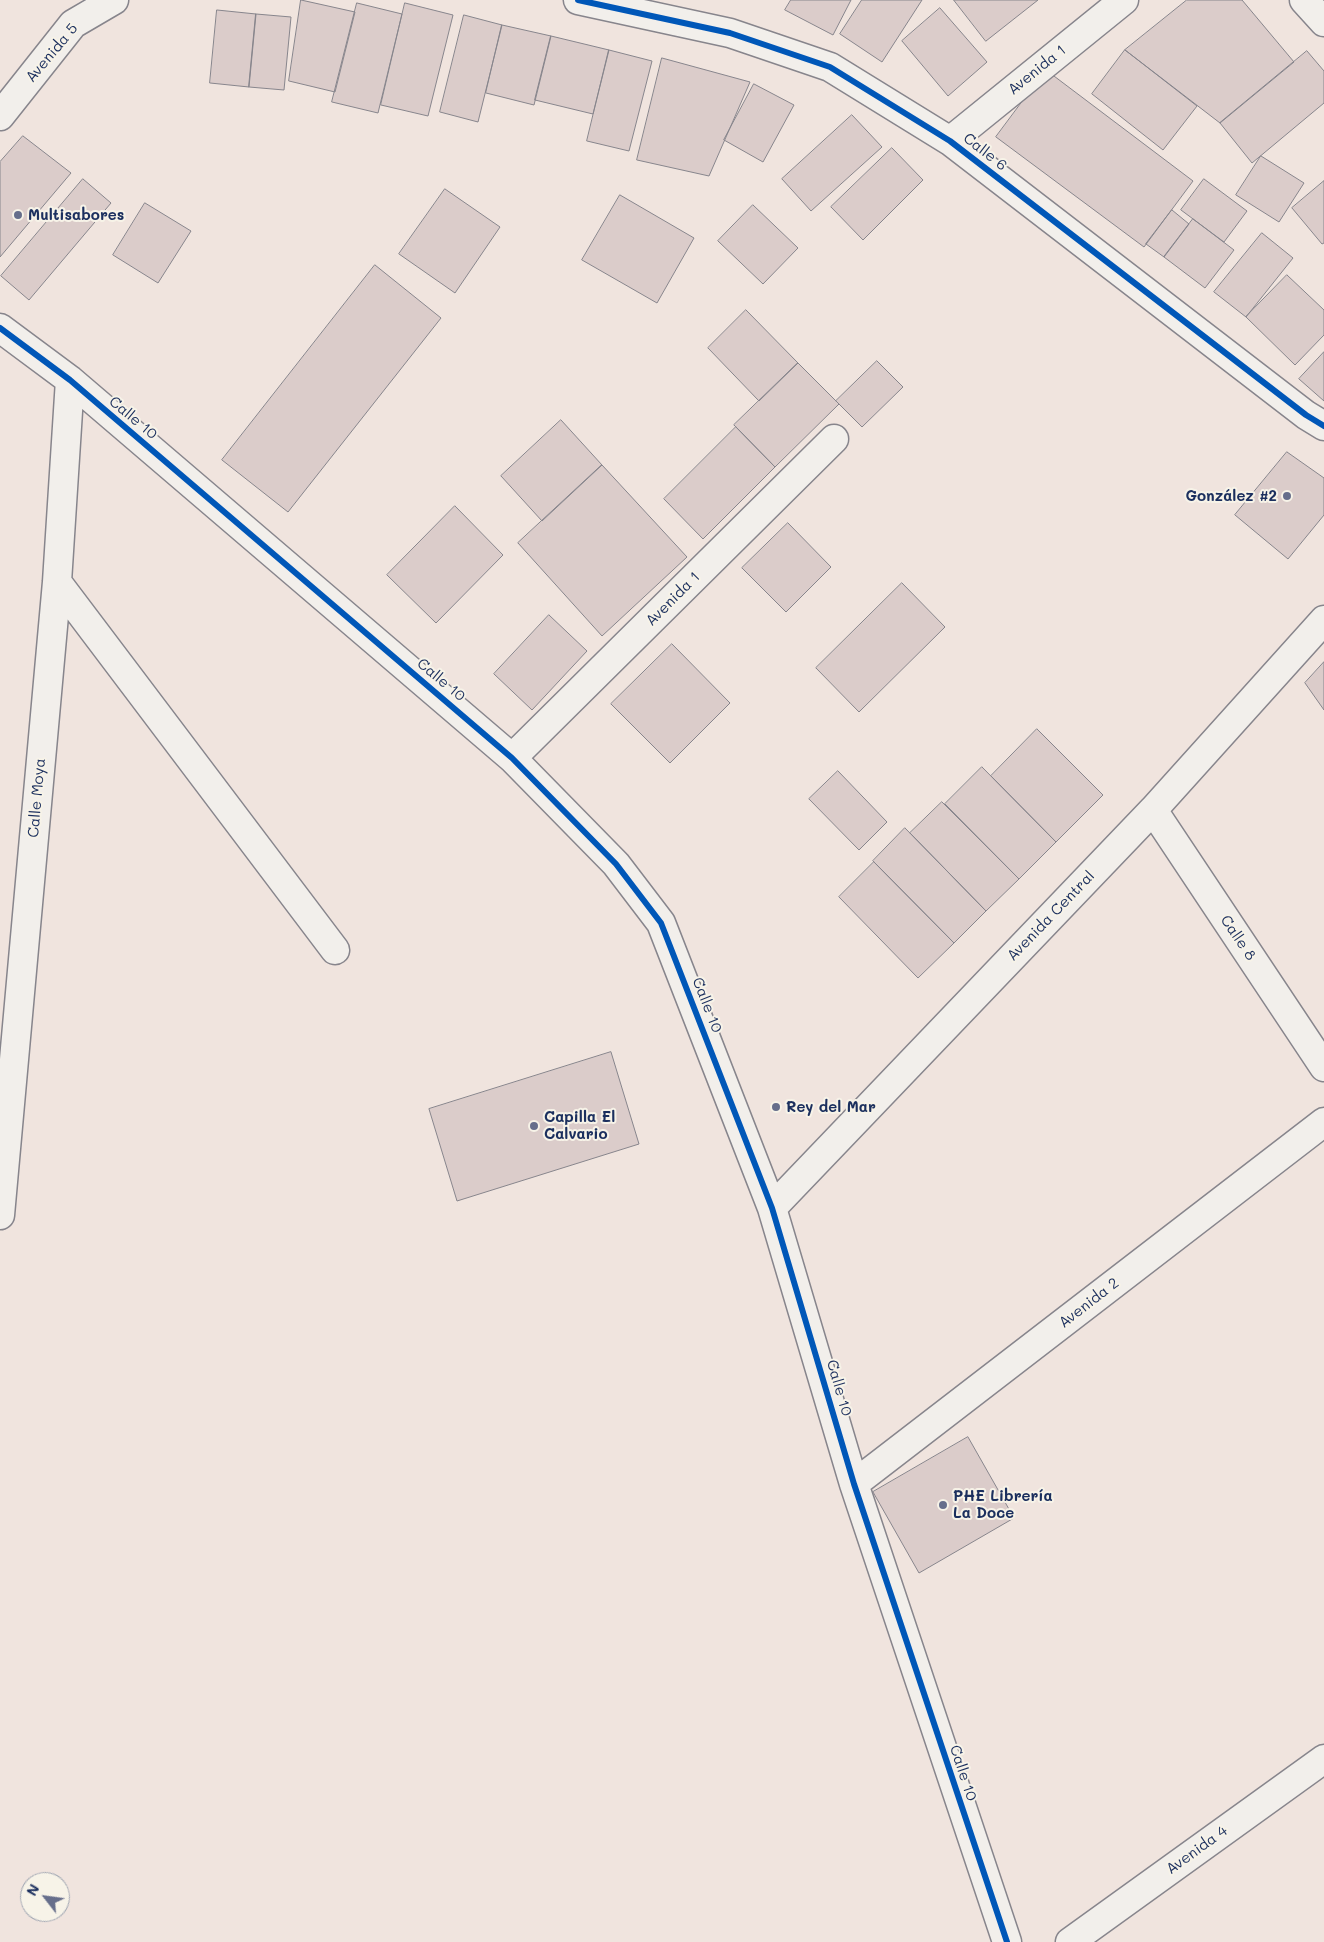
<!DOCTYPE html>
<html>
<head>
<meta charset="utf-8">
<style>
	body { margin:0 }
	#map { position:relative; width:1324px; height:1942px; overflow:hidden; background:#f0e4de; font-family:Mali,sans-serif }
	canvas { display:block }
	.north { position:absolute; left:20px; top:1872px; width:50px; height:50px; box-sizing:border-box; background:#f7f3e8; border:1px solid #9fa5b1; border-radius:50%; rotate:300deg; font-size:14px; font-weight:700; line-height:20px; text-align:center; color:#1b2f5e }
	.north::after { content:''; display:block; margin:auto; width:18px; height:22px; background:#666e8b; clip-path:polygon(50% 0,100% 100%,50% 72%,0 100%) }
</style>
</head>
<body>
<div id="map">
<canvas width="1324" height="1942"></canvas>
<div class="north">N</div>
</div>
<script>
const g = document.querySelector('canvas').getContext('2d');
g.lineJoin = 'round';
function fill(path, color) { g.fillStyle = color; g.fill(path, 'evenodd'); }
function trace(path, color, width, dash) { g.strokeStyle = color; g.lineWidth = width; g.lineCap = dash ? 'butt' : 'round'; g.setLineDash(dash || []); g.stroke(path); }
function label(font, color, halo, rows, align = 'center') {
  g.font = font + ' Mali,sans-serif'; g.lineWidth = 4; g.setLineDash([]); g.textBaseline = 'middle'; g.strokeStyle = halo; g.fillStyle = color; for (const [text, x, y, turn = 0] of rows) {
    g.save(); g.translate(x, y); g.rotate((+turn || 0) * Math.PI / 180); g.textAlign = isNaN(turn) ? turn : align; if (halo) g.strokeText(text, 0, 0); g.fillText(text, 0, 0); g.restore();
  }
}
const building = new Path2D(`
	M301,0l54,12 -20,80 -46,-11z
	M791,0h60l-18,35 -48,-25z
	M862,0h60l-40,62 -42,-28z
	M954,0h84l-52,41z
	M1187,0h55l52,62 -74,61 -95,-73z
	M357,3l45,11 -24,99 -46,-11z
	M405,3l48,12 -25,101 -47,-11z
	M940,8l47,54 -39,34 -46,-55z
	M217,10l39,4 -7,73 -39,-4z
	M256,14l35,3 -7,73 -35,-3z
	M464,15l38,10 -24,97 -38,-10z
	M502,25l49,11 -17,69 -48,-12z
	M551,36l58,14 -16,64 -58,-14z
	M609,50l43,11 -23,90 -42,-10z
	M1125,50l72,56 -34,44 -71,-56z
	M1307,51l17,20v32l-72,60 -32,-40z
	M662,58l88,24 -41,94 -72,-16z
	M1046,70l147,111 -49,66 -148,-110z
	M754,84l40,21 -31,57 -39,-22z
	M852,115l30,32 -71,64 -29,-32z
	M23,136l48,37 -71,84v-95z
	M892,148l31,32 -60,60 -32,-33z
	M1261,156l43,27 -25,39 -43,-27z
	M83,179l28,24 -82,97 -28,-24z
	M1204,179l43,32 -23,31 -43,-32z
	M1324,181v62l-2,1 -30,-36z
	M445,189l55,38 -45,66 -56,-39z
	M620,195l74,43 -37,65 -75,-43z
	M145,203l46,28 -33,52 -45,-28z
	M753,205l45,43 -35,36 -45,-43z
	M1172,210l17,14 -25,33 -18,-13z
	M1193,219l41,31 -29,38 -41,-31z
	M1262,233l31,25 -47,59 -32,-25z
	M375,265l66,53 -153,194 -66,-52z
	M1287,275l37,35v25l-29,30 -49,-48z
	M746,310l52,53 -39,38 -51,-53z
	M1324,352v49l-25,-22z
	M877,361l26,26 -41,40 -26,-26z
	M798,363l41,41 -64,63 -41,-42z
	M561,420l41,45 -60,56 -41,-45z
	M736,427l39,40 -72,72 -39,-40z
	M1287,452l37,26v37l-36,44 -53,-44z
	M602,465l85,92 -85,79 -84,-93z
	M455,506l48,49 -67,68 -49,-48z
	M788,523l43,44 -45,45 -44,-44z
	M902,583l43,44 -86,85 -43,-44z
	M549,615l38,36 -55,59 -38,-36z
	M672,644l58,59 -60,60 -59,-59z
	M1324,662v48l-19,-27z
	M1037,729l66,66 -47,47 -65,-66z
	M982,767l74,75 -37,37 -74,-75z
	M838,771l49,51 -28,28 -50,-51z
	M942,802l77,77 -33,32 -76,-78z
	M905,828l81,83 -32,32 -81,-82z
	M874,862l80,81 -36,35 -79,-81z
	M611,1052l28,92 -182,57 -28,-92z
	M968,1437l46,81 -95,55 -46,-81z`);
const minor = new Path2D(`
	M578,0l152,33 100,34 120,74 356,274 18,11
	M1304,0l20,22
	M0,116l73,-92 41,-24
	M950,141l174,-141
	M0,328l70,52 442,378 104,106 45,59 111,285 82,276 153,458
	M57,582l278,368
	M512,758l322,-319
	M1153,810l171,257
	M772,1208l381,-398 171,-190
	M0,1215l57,-633 13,-202
	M854,1484l470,-362
	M1070,1942l254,-183`);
const cycleway = new Path2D(`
	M578,0l152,33 100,34 120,74 356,274 18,11
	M0,328l70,52 442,378 104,106 45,59 111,285 82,276 153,458`);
const markers = [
	[18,215,5,"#666e8b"],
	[1287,496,5,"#666e8b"],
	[776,1107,5,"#666e8b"],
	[534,1126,5,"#666e8b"],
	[943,1505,5,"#666e8b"]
];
const streetNames = [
	["Avenida 5",52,53,-50],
	["Avenida 1",1037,70,-39],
	["Calle 6",985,152,38],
	["Calle 10",133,418,40],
	["Avenida 1",673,599,-45],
	["Calle 10",441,680,40],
	["Calle Moya",37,798,-85],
	["Avenida Central",1051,916,-46],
	["Calle 8",1238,938,56],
	["Calle 10",707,1005,69],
	["Avenida 2",1089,1303,-38],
	["Calle 10",839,1388,74],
	["Calle 10",963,1773,72],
	["Avenida 4",1197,1850,-36]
];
const poiNames = [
	["Multisabores",28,215],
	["González #2",1277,496,"right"],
	["Rey del Mar",786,1107],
	["Capilla El",544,1117],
	["Calvario",544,1134],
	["PHE Librería",953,1496],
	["La Doce",953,1513]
];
fill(building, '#dbccca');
trace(building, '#87858c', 1);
trace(minor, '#87858c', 31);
trace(minor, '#f2efeb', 28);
trace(cycleway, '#0057b8', 6);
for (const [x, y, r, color] of markers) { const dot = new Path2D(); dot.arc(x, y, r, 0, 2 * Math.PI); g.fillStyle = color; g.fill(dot); trace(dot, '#f7f3e8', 2); }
label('15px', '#1b2f5e', '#f7f3e8', streetNames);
label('bold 15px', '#1b2f5e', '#f7f3e8', poiNames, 'left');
</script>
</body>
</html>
